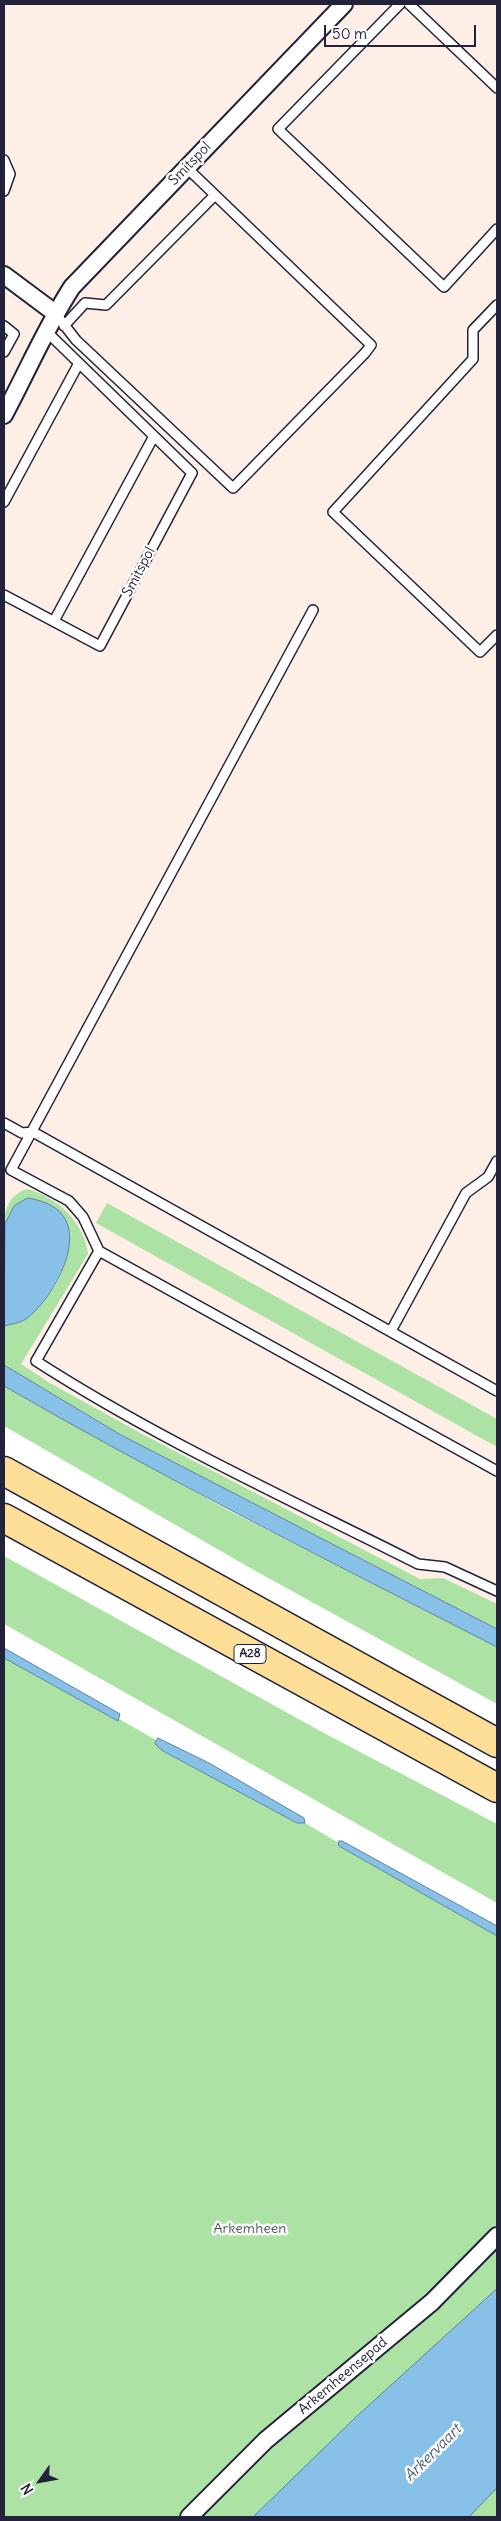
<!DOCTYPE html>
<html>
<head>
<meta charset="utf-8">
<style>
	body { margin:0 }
	#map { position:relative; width:501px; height:2521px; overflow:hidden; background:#fff; font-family:Delius,sans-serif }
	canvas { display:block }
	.frame { position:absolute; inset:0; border:5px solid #22223b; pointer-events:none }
	.north { position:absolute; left:15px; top:2456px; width:50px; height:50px; -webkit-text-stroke:4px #fff; paint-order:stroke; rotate:238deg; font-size:14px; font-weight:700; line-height:20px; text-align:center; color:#22223b }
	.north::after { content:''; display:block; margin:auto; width:18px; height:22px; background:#22223b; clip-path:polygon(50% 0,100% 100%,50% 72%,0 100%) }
	.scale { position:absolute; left:324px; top:25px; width:152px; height:22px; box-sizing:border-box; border:2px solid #22223b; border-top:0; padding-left:6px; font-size:15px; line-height:18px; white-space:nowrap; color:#22223b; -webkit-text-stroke:4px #fff; paint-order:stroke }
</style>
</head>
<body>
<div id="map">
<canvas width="501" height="2521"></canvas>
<div class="frame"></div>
<div class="north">N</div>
<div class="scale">50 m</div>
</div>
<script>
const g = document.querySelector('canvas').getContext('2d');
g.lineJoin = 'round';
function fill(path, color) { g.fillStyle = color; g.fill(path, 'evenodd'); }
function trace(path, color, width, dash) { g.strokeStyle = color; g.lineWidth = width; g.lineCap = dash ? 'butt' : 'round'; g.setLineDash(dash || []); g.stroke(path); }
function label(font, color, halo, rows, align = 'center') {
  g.font = font + ' Delius,sans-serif'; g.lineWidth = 5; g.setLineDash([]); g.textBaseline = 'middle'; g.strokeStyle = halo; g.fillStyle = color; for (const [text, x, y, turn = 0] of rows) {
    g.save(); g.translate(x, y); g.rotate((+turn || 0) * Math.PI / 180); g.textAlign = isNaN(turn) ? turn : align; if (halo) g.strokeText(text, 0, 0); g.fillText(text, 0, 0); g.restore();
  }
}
const built = new Path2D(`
	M4,4h493v1618l-294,-152 -199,-111z`);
const green = new Path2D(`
	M27,1189c29,7 58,34 61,65l-67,110 29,19 92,51 278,145 23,-1 54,26v25l-376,-194 -117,-70v-39l7,-2c13,-10 33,-21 42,-35 13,-18 19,-45 13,-66l-52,-17 -10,24c0,-19 4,-35 23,-41z
	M107,1203l390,216v28l-401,-224z
	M4,1386l220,122 273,139v57l-245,-135 -248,-143z
	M4,1556l318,176 175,92v79l-493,-279z
	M4,1658l112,62 3,-1 37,21 7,11 134,72h8l34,20v3l158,90v581h-493z`);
const water = new Path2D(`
	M28,1198c11,2 22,5 31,13 29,28 -8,90 -33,108 -6,4 -15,5 -22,7l1,-102 9,-18z
	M4,1365l117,70 376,194v18c-166,-85 -332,-168 -493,-261z
	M4,1648l116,66 -2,7 -114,-63z
	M158,1738l51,25 95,55 1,5h-8l-134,-72 -8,-7z
	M339,1841h3l155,85v10l-158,-90z
	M497,2289v199l-28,29h-216l103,-100z`);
const service = new Path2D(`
	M400,4l-122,125 166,158 53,-58
	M409,4l88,84
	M4,160l6,14 -6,17
	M497,305l-24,25v29l-140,153 147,140 17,-17
	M55,313l21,27 157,148 132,-135 6,-8 -184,-177
	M4,326l10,8 -10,18
	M64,326l21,-23 21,2 109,-110
	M4,502l75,-139
	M4,595l96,51 92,-173 -145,-141
	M54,621l100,-185
	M4,1123l18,10 11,-1 464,259
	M99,1251l-16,-34 -14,-16 -58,-31 302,-560
	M391,1331l75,-138 22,-16 9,-16
	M497,1471l-398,-220 -63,110c121,78 253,138 382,203l27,3 52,24`);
const minor = new Path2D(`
	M4,275l51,38
	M4,415c23,-43 42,-88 68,-128l272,-283
	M189,2517l77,-77 166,-138 65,-66`);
const motorway = new Path2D(`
	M4,1471l493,272
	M4,1518l493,270`);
const shields = [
	[250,1654,32]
];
const shieldNames = [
	["A28",250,1654]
];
const streetNames = [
	["Smitspol",190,164,-46],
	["Smitspol",139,572,-62],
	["Arkemheensepad",343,2376,-40]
];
const parkNames = [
	["Arkemheen",250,2229]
];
const waterNames = [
	["Arkervaart",433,2453,-45]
];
fill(built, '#feefe6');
fill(green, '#ade2a5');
fill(water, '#88c1e7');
trace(water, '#5f81a2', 1);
trace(service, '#22223b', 12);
trace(minor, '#22223b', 20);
trace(motorway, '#22223b', 31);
trace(service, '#fff', 9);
trace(minor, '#fff', 16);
trace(motorway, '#fcde96', 28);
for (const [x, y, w] of shields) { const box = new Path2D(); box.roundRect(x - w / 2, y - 9.5, w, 19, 4); g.fillStyle = '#fff'; g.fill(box); trace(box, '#22223b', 1); }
label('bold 12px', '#22223b', null, shieldNames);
label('14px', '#22223b', '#fff', streetNames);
label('14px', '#4c5c5b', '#fff', parkNames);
label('italic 15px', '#465a77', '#fff', waterNames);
</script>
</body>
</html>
